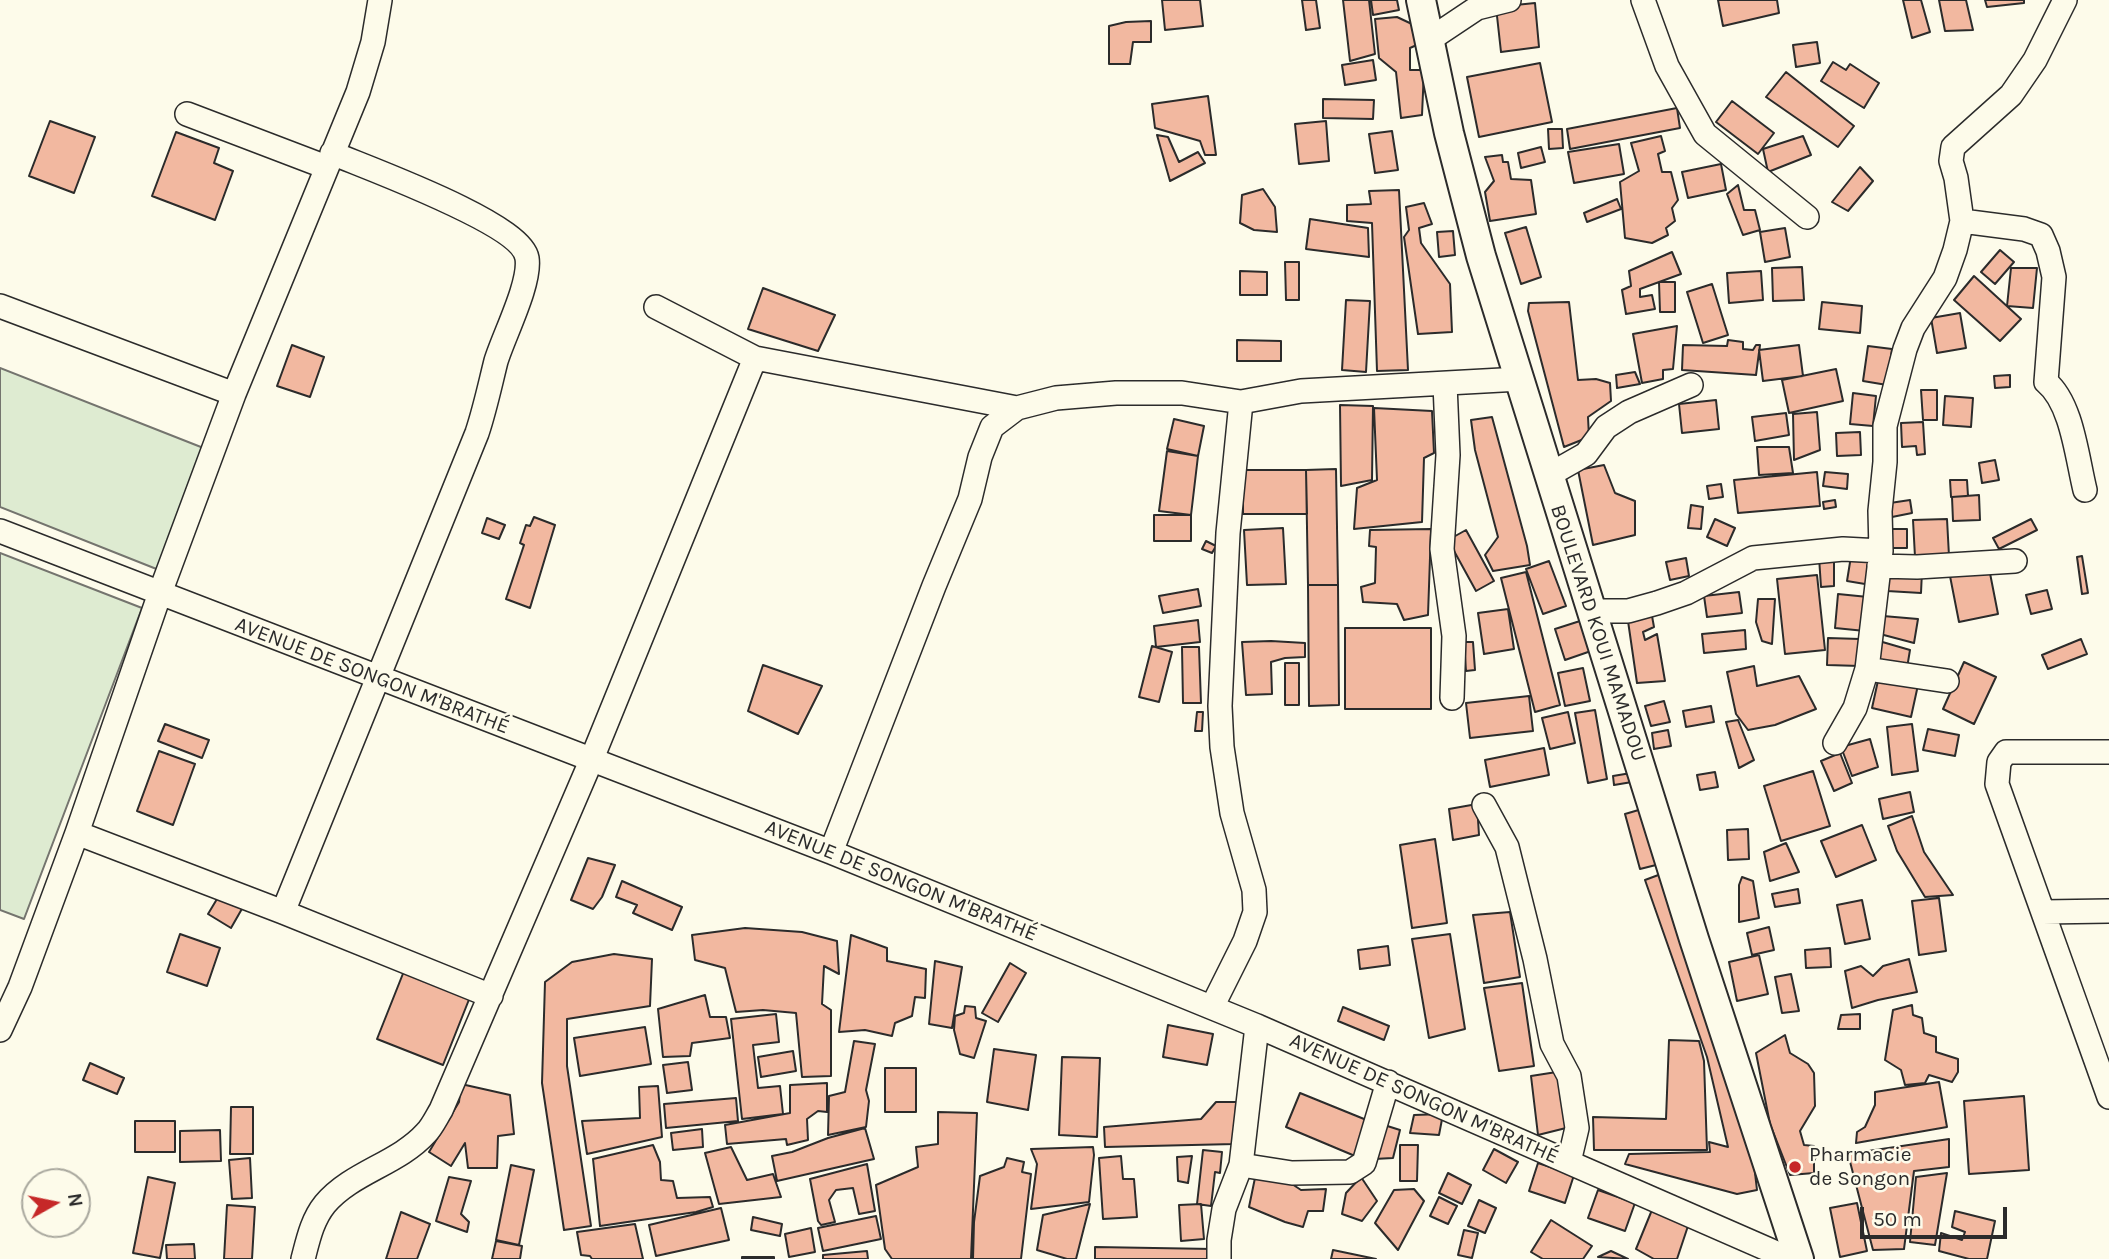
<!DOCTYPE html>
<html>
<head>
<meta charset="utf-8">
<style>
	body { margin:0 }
	#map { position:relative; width:2109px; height:1259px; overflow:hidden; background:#fdfbea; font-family:Karla,sans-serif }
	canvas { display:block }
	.north { position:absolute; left:21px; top:1168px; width:70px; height:70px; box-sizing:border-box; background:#fdfbea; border:2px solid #a9a89e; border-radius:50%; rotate:81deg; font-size:19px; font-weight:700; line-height:28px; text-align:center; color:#2b2b2b }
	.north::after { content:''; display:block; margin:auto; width:24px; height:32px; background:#c62828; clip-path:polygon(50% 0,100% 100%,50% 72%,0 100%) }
	.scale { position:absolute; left:1860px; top:1207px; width:147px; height:32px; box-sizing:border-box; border:4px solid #2b2b2b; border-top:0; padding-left:9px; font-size:21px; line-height:24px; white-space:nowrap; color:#2b2b2b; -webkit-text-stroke:5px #fdfbea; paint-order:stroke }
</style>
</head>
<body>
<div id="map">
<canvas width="2109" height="1259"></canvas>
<div class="north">N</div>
<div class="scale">50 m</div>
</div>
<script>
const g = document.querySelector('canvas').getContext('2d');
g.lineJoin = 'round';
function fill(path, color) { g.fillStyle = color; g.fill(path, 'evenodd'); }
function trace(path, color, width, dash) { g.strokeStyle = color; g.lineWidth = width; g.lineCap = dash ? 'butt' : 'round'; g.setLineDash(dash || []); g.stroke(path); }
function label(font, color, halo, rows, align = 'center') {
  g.font = font + ' Karla,sans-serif'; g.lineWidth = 5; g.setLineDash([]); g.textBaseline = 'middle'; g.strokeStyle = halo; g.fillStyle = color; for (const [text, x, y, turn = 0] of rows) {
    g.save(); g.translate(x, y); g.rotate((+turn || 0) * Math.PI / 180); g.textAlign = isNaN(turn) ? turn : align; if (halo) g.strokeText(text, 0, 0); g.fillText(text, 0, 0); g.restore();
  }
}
const green = new Path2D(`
	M0,368l206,81 -47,121 -159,-63z
	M0,553l142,55 -118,311 -24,-9z`);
const building = new Path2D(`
	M1162,0h38l3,26 -38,4z
	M1302,0h14l4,28 -14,2z
	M1343,0h26l6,54 -25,7z
	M1371,0h26l2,10 -26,5z
	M1718,0h59l2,13 -56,13z
	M1903,0h18l9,32 -18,6z
	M1939,0h27l7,30 -28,1z
	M1985,0h39v3l-37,4z
	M1535,3l4,44 -38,5 -5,-45z
	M1397,17l17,8 5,19 -9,4v22h14l-2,45 -21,3 -5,-46 -17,-14 -4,-39z
	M1151,21v21h-18l-3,22h-21v-38l17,-4z
	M1817,42l3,21 -24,4 -3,-22z
	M1373,60l3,20 -31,5 -3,-20z
	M1833,62l13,8 4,-6 29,19 -15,25 -43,-27z
	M1540,63l12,59 -73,15 -12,-60z
	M1786,72l68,54 -16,21 -72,-50z
	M1208,96l8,59h-11l-5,-14 -45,-13 -3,-24z
	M1323,99l51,1 -1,19 -50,-1z
	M1732,101l42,32 -16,21 -42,-32z
	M1677,108l3,20 -110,21 -3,-20z
	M50,121l45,16 -21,56 -45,-17z
	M1326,121l3,40 -30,3 -4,-40z
	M1548,129h14l1,19 -14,1z
	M1392,131l6,39 -23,3 -6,-39z
	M176,132l43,16 -5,15 19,8 -18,49 -63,-24z
	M1157,135l11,2 11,25 19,-10 7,11 -35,18z
	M1661,136l4,15 -7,3 4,18h9l7,28 -6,8 3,13 -9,7 2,7 -16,8 -27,-5 -5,-56 19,-11 -8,-28z
	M1803,136l8,19 -43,17 -5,-23z
	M1619,144l5,30 -50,9 -6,-31z
	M1541,147l4,15 -24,6 -3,-15z
	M1502,155l1,7h5l3,17 20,1 5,34 -46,7 -5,-29 9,-11 -9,-24z
	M1721,164l5,26 -38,8 -6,-26z
	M1860,167l13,14 -25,30 -16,-9z
	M1738,185l6,25h11l5,20 -17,5 -16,-41z
	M1263,189l12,18 2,25 -23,-2 -14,-7 2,-28z
	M1399,190l9,180 -31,1 -5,-148 -25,-2v-16l24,-1 -2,-13z
	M1617,199l4,10 -34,13 -3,-9z
	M1424,203l8,21 -13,4 2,15 29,41 2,48 -34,2 -14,-97 5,-7 -3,-23z
	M1310,219l58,9 1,29 -63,-8z
	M1526,227l15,50 -20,7 -16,-51z
	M1785,228l5,29 -25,5 -5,-30z
	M1453,231l2,24 -16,2 -2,-25z
	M2000,250l14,12 -19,22 -14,-12z
	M1672,252l9,22 -41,15v8l12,-2 3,14 -29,5 -4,-24 9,-4 -2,-15z
	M1285,262h14v38h-13z
	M1802,267l2,33 -31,1 -1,-33z
	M2011,268h26l-4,40 -26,-2z
	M1240,271l27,1v23h-27z
	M1761,271l2,29 -34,3 -2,-30z
	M1974,276l47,43 -21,22 -46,-41z
	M1659,282h16v30h-15z
	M1712,284l16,51 -25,8 -16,-51z
	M763,288l72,27 -17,36 -70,-22z
	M1346,300l24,1 -4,71 -24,-2z
	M1569,302l9,78 18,-1 14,4 1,18 -23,16 1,20 -25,10 -36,-136 1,-8z
	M1822,302l40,4 -2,27 -41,-4z
	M1960,313l6,35 -29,5 -6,-35z
	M1677,326l-4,43 -10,1v9l-21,4 -9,-49z
	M1237,340l44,1v20h-44z
	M1728,340l15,2v7l10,1 3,-5h4l-4,30 -74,-5 1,-25 44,1z
	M292,345l32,12 -14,40 -33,-11z
	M1799,345l4,31 -40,5 -4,-31z
	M1868,346l24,3 -5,36 -24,-4z
	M1836,369l7,32 -54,12 -7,-33z
	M1635,372l5,12 -23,4 -1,-13z
	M2010,375v12l-15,1 -1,-12z
	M1921,390h16v30h-14z
	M1853,393l23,3 -3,30 -23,-2z
	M1945,396l28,2 -2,29 -28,-2z
	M1716,400l3,29 -37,4 -3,-29z
	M1340,405l33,1 -1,74 -31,6z
	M1374,408l58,3 2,42 -10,5 -2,64 -68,7 3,-41 20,-8z
	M1817,412l3,38 -26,10 -1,-46z
	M1786,413l3,22 -34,6 -3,-24z
	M1492,417l35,129 3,19 -37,6 -8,-16 13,-18 -23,-87 -4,-30z
	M1174,419l30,7 -6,30 -31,-7z
	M1923,422l2,32 -8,1 -1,-9 -14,1 -1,-24z
	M1860,432l1,23 -24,1 -1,-23z
	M1757,447h32l4,26 -34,2z
	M1167,451l31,5 -7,59 -32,-4z
	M1995,460l4,20 -17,3 -3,-20z
	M1604,465l11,28 20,8v34l-42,10 -15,-75z
	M1336,469l2,116h-30l-2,-115z
	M1243,470h63l1,44h-64z
	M1817,472l3,34 -82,7 -4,-33z
	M1825,472l23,2 -1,15 -24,-3z
	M1950,480h17l1,16 -17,1z
	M1721,484l2,13 -14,2 -2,-13z
	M1979,495l1,25 -27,1 -1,-24z
	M1835,500l1,7 -12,2 -1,-7z
	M1910,500l2,13 -20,4 -2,-14z
	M1691,505l12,2 -2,22 -13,-1z
	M1154,515h37v26h-37z
	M534,517l21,8 -25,83 -24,-9 18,-54 -4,-2 6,-18 4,1z
	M487,518l18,7 -6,14 -17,-6z
	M1715,519l20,9 -8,18 -20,-9z
	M1947,519l2,37 -34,1 -2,-37z
	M2031,519l6,11 -38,19 -6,-11z
	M1283,528l3,56 -39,1 -3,-55z
	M1431,529l-3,86 -24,5 -7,-16 -34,-2 -2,-15 14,-4 1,-36 -7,-1 1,-16z
	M1887,529h20v19h-20z
	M1466,530l28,51 -18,10 -28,-51z
	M1206,541l10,5 -4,7 -10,-4z
	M1852,550l24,4 -5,31 -24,-4z
	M2082,556l6,37 -6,1 -5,-37z
	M1819,557h15v29l-13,1z
	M1686,558l3,18 -19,4 -4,-18z
	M1549,561l17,45 -23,8 -17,-45z
	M1988,563l10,51 -39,8 -10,-51z
	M1888,569l34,2 -1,22 -34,-2z
	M1526,572l34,133 -25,7 -34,-134z
	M1817,575l8,75 -40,4 -8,-75z
	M1308,585h30l1,120 -30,1z
	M1198,589l3,17 -38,7 -4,-17z
	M2047,590l5,19 -21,5 -5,-19z
	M1739,592l3,21 -35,4 -3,-21z
	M1838,594l30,3 -3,34 -30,-3z
	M1758,599h17l-3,45 -10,-3 -6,-19z
	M1508,609l6,40 -30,5 -6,-41z
	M1652,616l2,11 -11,5 2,8 12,-6 8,47 -28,2 -9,-62z
	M1883,616l35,3 -4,24 -34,-9z
	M1198,620l2,22 -44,5 -2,-21z
	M1580,621l11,30 -26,9 -10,-31z
	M1345,628h86v81h-86z
	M1745,630l1,19 -42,4 -2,-19z
	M1828,638l32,1v27l-33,-1z
	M2081,639l6,15 -39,15 -6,-14z
	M1271,641l34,2v14l-20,1 -14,4 1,32 -26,1 -4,-53z
	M1879,641l31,9 -3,18 -31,-4z
	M1464,642h9l2,28 -9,1z
	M1152,646l20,6 -13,50 -20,-5z
	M1182,647h17l2,56h-18z
	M1964,662l32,15 -22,47 -31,-15z
	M1285,663h14v42h-14z
	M763,665l59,21 -24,48 -50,-23z
	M1754,666l3,20 42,-10 17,33 -41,16 -27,5 -12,-16 -9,-42z
	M1583,668l7,33 -25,5 -7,-33z
	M1879,676l39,9 -7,32 -39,-9z
	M1529,696l4,35 -63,7 -4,-35z
	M1664,701l6,21 -19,4 -6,-20z
	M1711,706l3,16 -28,5 -3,-16z
	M1595,710l12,69 -19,4 -13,-70z
	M1197,712h6l-1,19h-7z
	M1568,712l7,31 -25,6 -8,-31z
	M1738,720l16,40 -15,8 -13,-46z
	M165,724l44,16 -7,18 -44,-17z
	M1912,724l6,47 -26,4 -5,-48z
	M1928,729l31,6 -4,21 -32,-6z
	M1668,730l3,16 -17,3 -2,-16z
	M1870,739l8,28 -26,9 -11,-29z
	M1544,748l5,27 -59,12 -5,-27z
	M159,751l36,13 -22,61 -36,-14z
	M1840,753l12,30 -18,8 -13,-30z
	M1813,771l17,55 -49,15 -17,-55z
	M1715,772l3,15 -18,3 -3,-15z
	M1631,773l1,9 -18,3 -1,-9z
	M1910,792l4,20 -31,7 -4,-20z
	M1477,804l2,31 -26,5 -4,-31z
	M1642,809l14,56 -16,4 -15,-55z
	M1912,816l12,36 29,43 -28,2 -28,-46 -9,-25z
	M1862,825l14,35 -40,17 -15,-36z
	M1748,829l1,30 -21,1 -1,-30z
	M1435,839l12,84 -35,5 -12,-83z
	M1786,843l13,29 -29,9 -6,-29z
	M588,858l27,7 -13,32 -9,12 -22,-9z
	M1661,874l90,265 6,51 -20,4 -112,-30 4,-10 81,-2 -1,-10 19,5 -21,-90 -62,-177z
	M1742,877l11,4 6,37 -20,4v-37z
	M622,881l60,26 -10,23 -39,-17 4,-8 -21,-8z
	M1798,889l2,14 -25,4 -3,-13z
	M220,894l23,13 -12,21 -23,-14z
	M1939,898l7,53 -27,4 -7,-54z
	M1862,900l8,39 -25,5 -8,-39z
	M1510,912l10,65 -36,6 -11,-68z
	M1769,927l5,23 -22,5 -5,-22z
	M745,928l57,4 35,9 2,33 -15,-8 -2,38 9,6v66l-29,1 -6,-64 -33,-3 -27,2 -11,-44 -30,-8 -3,-25z
	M180,934l40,14 -13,38 -40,-14z
	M1450,934l15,95 -36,9 -17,-99z
	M851,935l36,13v13l39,8 -1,29 -10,-1 -3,19 -17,7 -3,13 -27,-6 -26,2z
	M1388,946l2,19 -30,4 -2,-19z
	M1830,948l1,19 -25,1 -1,-18z
	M614,954l38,5 -2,47 -83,13v47l24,160 -27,4 -22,-147 3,-101 27,-20z
	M1759,955l9,39 -31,7 -8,-39z
	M1909,959l8,33 -39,8 -26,8 -7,-37 16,-5 12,10 10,-10z
	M935,961l27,6 -10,61 -23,-4z
	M1010,963l16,10 -28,49 -16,-9z
	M406,966l66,26 -29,73 -66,-26z
	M1791,974l8,37 -17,2 -7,-36z
	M1522,983l12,83 -35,5 -15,-83z
	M705,995l5,22h16l4,21 -38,5 -2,13 -27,1 -5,-48z
	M1912,1005l1,10 9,3 2,15 12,4v15l22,7v13l-6,10 -23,-7 -4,8 -20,2 -4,-15 -16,-10 8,-50z
	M965,1006l10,1 1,11 10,3 -12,37 -14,-4 -6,-24 1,-14 9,-3z
	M1343,1007l46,19 -5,14 -46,-19z
	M776,1014l3,28 -26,3 5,43 22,-2 3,28 -41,5 -11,-100z
	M1860,1014v15h-22l3,-14z
	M1168,1025l45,9 -6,31 -44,-8z
	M645,1027l6,37 -71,12 -6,-38z
	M1785,1035l5,18 18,11 6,9 1,33 -15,25 4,14 10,1 4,7 -4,8v12l-24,2 -20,-51 -14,-71z
	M1669,1040l30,1 5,20 3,89h-113l-1,-33 73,2z
	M854,1041l21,3 -9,46 3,11 -3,26 -38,8 1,-39 16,-4z
	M994,1049l42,6 -8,55 -41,-8z
	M793,1051l3,20 -35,6 -3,-20z
	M1062,1057l38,1 -3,79 -38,-2z
	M688,1062l4,28 -25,3 -4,-28z
	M90,1063l34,15 -7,16 -34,-14z
	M885,1068h31v44h-31z
	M1563,1071l7,56 -32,8 -7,-59z
	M1939,1082l8,45 -91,16 1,-11 8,-5 10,-22v-13z
	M827,1083v29l-9,-1 -11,8 1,21 -21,5 -1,-6 -59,5 -2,-19 65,-12v-28z
	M461,1084l49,11 4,39 -16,2 -1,32h-29l-3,-25 -14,23 -22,-14 30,-50z
	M658,1086l4,51 -75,17 -5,-33 58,-3 -1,-31z
	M1300,1093l69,28 -14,35 -69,-29z
	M2024,1096l5,74 -60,4 -5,-73z
	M736,1098l2,23 -72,7 -2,-24z
	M1216,1102h20l-1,42 -130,3 -1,-20 97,-8z
	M231,1107h22v47h-23z
	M938,1112l39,1 -6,146h-79l-7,-10 -9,-64 42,-18 -2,-20 22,-3z
	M1443,1114l-4,21 -29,-2 4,-18z
	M135,1121h40v31h-40z
	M1381,1124l19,6 -7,28 -19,1z
	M865,1128l9,31 -97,22 -5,-25 20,-4 36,-14z
	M702,1129l1,18 -30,3 -2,-17z
	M220,1130l1,31 -41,1v-31z
	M1949,1139v28l-35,4 -10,78 -31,1 -25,-96z
	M653,1145l7,17 1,18 12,1 4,17 33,-1 3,10 -17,5 -96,14 -7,-67z
	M1400,1145h18l-1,36h-17z
	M731,1147l16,33 26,-6 8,23 -62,7 -14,-51z
	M1093,1147l1,8 -5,47 -58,7 6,-45 -6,-15z
	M1494,1149l24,13 -12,21 -23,-13z
	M1203,1150l19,2 -2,21 -5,-1 -4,34 -14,-2z
	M1121,1156l2,23h11l3,38 -34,2 -4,-61z
	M1192,1156l-4,27 -10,-2 -1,-24z
	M250,1158l2,40 -20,1 -3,-39z
	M1007,1158l17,4 -2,10 9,2 -10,85h-48l1,-37 6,-46 24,-9z
	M1538,1163l36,12 -9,28 -36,-12z
	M867,1164l8,47 -16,3 -6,-26 -17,2 -7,10 6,22 -14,3 -3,-4 -8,-42z
	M511,1165l23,5 -15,75 -23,-5z
	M1256,1173l30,7 15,10 25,-1 -3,22h-15l-5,16 -18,-5 -36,-15z
	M1448,1173l23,12 -9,19 -23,-11z
	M1947,1173l-12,72 -25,-3 6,-65z
	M148,1177l27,6 -15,75 -27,-5z
	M449,1177l22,4 -10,33 8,8 -2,10 -31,-11z
	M1361,1177l16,24 -15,20 -20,-7 4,-21z
	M1414,1189l10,12 -26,49 -23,-27 19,-33z
	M1598,1190l37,13 -10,28 -37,-13z
	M1439,1197l18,9 -9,18 -18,-8z
	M1479,1200l17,8 -11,25 -17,-7z
	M1857,1203l10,48 -27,6 -10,-49z
	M1090,1204l-14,55h-9l-30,-9 6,-35z
	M1201,1204l3,35 -23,2 -2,-36z
	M227,1205l28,2 -3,52h-28z
	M1654,1205l35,18 -12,36h-23l-18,-10z
	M721,1208l8,32 -73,16 -7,-31z
	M1955,1211l40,10 -8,38h-18l-30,-8 2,-18 21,7 3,-8 -13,-5z
	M401,1212l29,12 -13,35h-31z
	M876,1216l5,23 -58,12 -5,-23z
	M753,1217l29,7 -2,12 -29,-6z
	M1551,1220l41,26 -9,13h-40l-12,-7z
	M635,1224l8,35h-51l-2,-3 -9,-1 -4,-23z
	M811,1228l4,24 -26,5 -4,-23z
	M1464,1230l14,3 -6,25 -14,-3z
	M496,1241l26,5 -2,13h-28z
	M194,1244l1,15h-28l-1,-14z
	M1095,1247l118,2v10h-118z
	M1333,1250l43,9h-45z
	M867,1251l1,8h-45v-4z
	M1611,1251l17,8 -30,-2z
	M742,1257h32v2h-32z`);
const minor = new Path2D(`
	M1643,0l24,66 38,68 102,83
	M1429,40l48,-32 32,-8
	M187,114l139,53
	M1962,221l62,8 17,6 7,16 6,26 -8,105c26,21 31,76 39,108
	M0,306l234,88
	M656,307l99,51 262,50
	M1445,384l3,71 -6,94 12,87 -2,62
	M1549,475l37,-21 20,-27 23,-15 62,-27
	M0,531l831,321 426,174 533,233
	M1879,566l38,1 98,-6
	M1593,611h35l29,-8 29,-10 67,-35 90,-9 38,2
	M1867,669l80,12
	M1835,743l20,-35 12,-39 14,-118 -1,-40 5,-49v-36l20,-77 8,-21 32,-50 10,-28 7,-29 -6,-43 -5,-17 2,-14 58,-52 24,-35 30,-60
	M2109,752h-103l-7,10 -2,22 112,313
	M1484,805l23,42 28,112 17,85 17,32 8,52 -8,34
	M77,833l206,79 208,84
	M831,852l103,-266 36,-87 10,-42 12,-30 25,-19 39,-10 60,-5h66l59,9 60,-11 219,-12
	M283,912l194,-479c8,-24 13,-48 19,-72 8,-26 35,-78 31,-103 -6,-35 -160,-90 -195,-105
	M2043,912l66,-1
	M1212,1007l33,-66 10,-29 -1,-22 -22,-77 -10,-66 -2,-41 8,-173 13,-131
	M0,1030l20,-43 57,-154 83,-240 74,-199 124,-302 15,-50 7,-42
	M1241,1165l51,8 58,-1 14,-9 24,-81
	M303,1259c5,-19 9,-39 22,-55 27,-32 73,-40 101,-71 6,-6 10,-15 15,-23l150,-349 164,-403
	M1219,1259v-19l5,-31 17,-44 16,-139`);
const major = new Path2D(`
	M1421,0l28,133 32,123 213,683 105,320`);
const markers = [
	[1795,1167,7,"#c62828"]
];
const streetNames = [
	["BOULEVARD KOUI MAMADOU",1598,633,72],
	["AVENUE DE SONGON M'BRATHÉ",372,676,21],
	["AVENUE DE SONGON M'BRATHÉ",901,881,22],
	["AVENUE DE SONGON M'BRATHÉ",1424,1099,24]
];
const poiNames = [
	["Pharmacie",1809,1155],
	["de Songon",1809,1179]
];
fill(green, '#deebd1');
trace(green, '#74746e', 2);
fill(building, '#f2b8a0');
trace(building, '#2b2b2b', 2);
trace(minor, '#2b2b2b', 26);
trace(major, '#2b2b2b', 32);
trace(minor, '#fdfbea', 23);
trace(major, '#fdfbea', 28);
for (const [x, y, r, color] of markers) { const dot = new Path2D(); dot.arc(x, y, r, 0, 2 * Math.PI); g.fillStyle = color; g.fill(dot); trace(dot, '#fdfbea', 2.5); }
label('21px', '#2b2b2b', '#fdfbea', streetNames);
label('21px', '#2b2b2b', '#fdfbea', poiNames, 'left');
</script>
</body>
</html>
